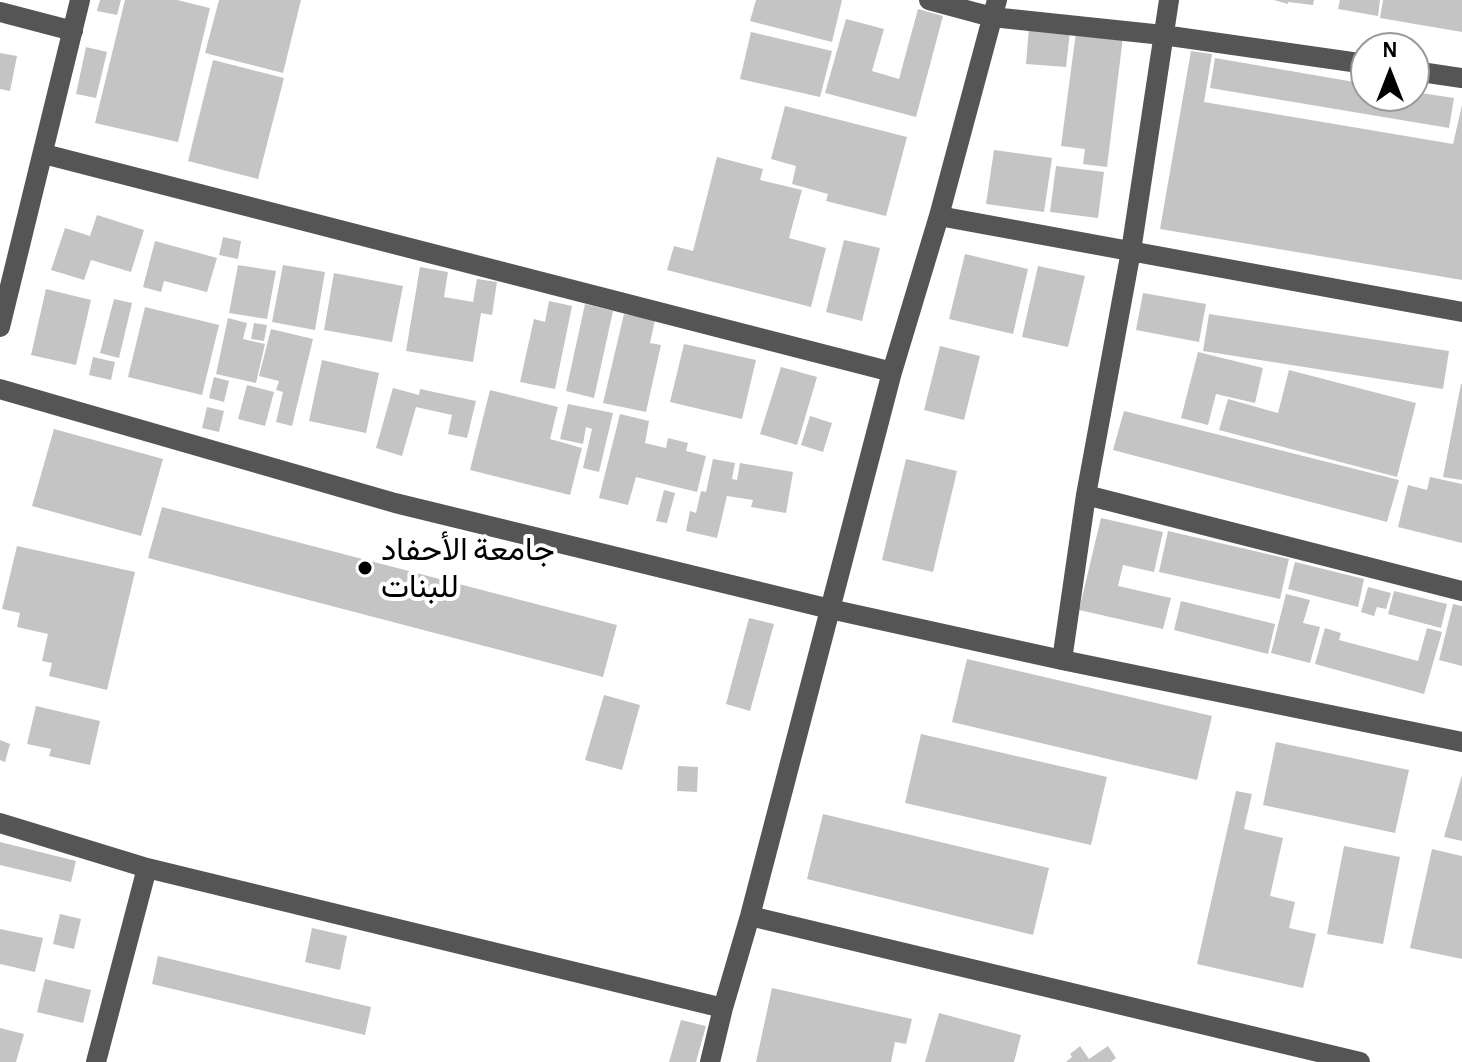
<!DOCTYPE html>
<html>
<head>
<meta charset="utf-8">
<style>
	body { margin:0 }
	#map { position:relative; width:1462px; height:1062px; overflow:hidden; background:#fff; font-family:"Alegreya Sans",sans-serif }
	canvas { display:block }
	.north { position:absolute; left:1350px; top:32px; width:80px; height:80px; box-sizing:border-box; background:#fff; border:2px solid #999; border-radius:50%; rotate:0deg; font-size:22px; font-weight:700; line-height:32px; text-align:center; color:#000 }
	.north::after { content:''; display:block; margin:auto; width:28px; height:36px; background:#000; clip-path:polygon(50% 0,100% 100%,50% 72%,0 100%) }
</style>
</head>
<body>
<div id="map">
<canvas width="1462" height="1062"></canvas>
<div class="north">N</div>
</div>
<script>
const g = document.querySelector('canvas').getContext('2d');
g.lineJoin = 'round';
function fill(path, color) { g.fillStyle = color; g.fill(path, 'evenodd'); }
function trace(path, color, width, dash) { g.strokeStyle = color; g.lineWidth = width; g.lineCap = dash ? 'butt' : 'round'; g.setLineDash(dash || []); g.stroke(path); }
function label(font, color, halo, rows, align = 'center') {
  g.font = font + ' "Alegreya Sans",Vazirmatn,sans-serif'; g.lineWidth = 8; g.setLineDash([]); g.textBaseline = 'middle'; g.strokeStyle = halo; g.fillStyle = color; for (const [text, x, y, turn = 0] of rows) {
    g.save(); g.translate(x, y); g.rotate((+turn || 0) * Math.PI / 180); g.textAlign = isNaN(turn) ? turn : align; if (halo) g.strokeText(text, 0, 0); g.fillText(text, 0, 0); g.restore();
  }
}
const building = new Path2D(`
	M100,0h21l-4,15 -20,-4z
	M125,0h52l33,8 -32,134 -83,-19z
	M219,0h82l-18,73 -78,-20z
	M756,0h86l-10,42 -82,-21z
	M1274,0h40l-1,5 -25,-3v2z
	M1340,0h40l-2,16 -40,-7z
	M1383,0h79v32l-82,-14z
	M918,9l25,7 -27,101 -91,-24 21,-74 38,10 -12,42 27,8z
	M1029,27l41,4 -4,36 -40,-3z
	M751,32l81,19 -12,46 -80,-18z
	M1076,32l47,5 -16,130 -24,-3 2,-15 -24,-3z
	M86,47l21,5 -11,46 -20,-4z
	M1191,51l21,3 -8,48 249,42 9,-39v175l-302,-51z
	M0,53l17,3 -7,35 -10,-2z
	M1215,58l151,26v12h48v-4l40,6 -5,30 -239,-40z
	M213,60l71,18 -26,101 -70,-18z
	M785,106l122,31 -21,79 -60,-15 2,-7 -36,-10 4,-18 -25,-7z
	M994,150l58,8 -8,54 -58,-8z
	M717,157l46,12 -3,11 42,10 -13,48 37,10 -15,59 -144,-37 7,-24 19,5z
	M1056,166l48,6 -6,46 -48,-6z
	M97,215l47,15 -13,42 -40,-12 -7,20 -33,-10 14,-42 25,8z
	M223,237l18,4 -3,18 -19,-4z
	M844,240l36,8 -18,73 -36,-9z
	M155,241l62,17 -10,34 -43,-11 -3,11 -18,-5z
	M965,254l63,15 -15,65 -64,-15z
	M238,265l38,6 -9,48 -38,-6z
	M283,265l42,7 -10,58 -43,-8z
	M1038,266l47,10 -17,71 -46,-10z
	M420,267l28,5 -4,25 29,5 4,-23 20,3 -5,33 -11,-2 -8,49 -67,-11z
	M334,273l69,13 -11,56 -68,-12z
	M46,289l45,11 -15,65 -45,-10z
	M1143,293l63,11 -7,38 -63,-12z
	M114,299l18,4 -13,55 -19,-5z
	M549,301l23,5 -17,83 -35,-7 14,-63 11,3z
	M585,304l28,7 -19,87 -28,-7z
	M145,307l74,18 -17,70 -74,-18z
	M624,314l31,6 -5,23 11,2 -15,67 -43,-9z
	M1209,314l240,37 -6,38 -240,-38z
	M228,318l19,5 -4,16 22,5 -9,39 -40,-9z
	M254,323l13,2 -3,16 -13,-2z
	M271,329l42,10 -21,87 -16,-4 7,-30 -7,-2 3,-9 -20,-5z
	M684,344l72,16 -14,59 -72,-17z
	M940,346l40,10 -16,64 -40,-10z
	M1198,352l65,16 -8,35 -39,-9 -8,31 -27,-7z
	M93,357l22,5 -4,18 -22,-5z
	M322,360l57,13 -13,60 -57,-12z
	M781,367l36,10 -20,68 -37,-11z
	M1289,370l127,33 -19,74 -178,-47 9,-31 50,14z
	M214,377l15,4 -5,21 -15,-4z
	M1461,384h1v96l-19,-3z
	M247,385l27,7 -9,34 -27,-7z
	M393,388l26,7 1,-6 56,12 -9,37 -19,-4 4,-19 -36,-8 -14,49 -26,-8z
	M490,390l68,17 -8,32 32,9 -12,47 -100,-25z
	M568,404l45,9 -14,59 -16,-4 9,-39 -6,-2 -3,17 -23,-5z
	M207,407l17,4 -5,21 -17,-4z
	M1124,411l275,69 -12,42 -274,-72z
	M620,414l29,7 -4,22 21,5 2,-10 20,5 -2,8 20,5 -9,36 -61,-15 -8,28 -29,-7z
	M810,416l22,7 -9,29 -22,-7z
	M54,429l109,30 -22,77 -109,-30z
	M713,459l22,4 -3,16 5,1 3,-17 53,9 -7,41 -35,-6 2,-7 -26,-4 -10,42 -31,-7 4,-20 6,2 5,-22 5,1z
	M906,459l51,12 -24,101 -51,-12z
	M1430,477l32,7v59l-64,-16 10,-42 19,5z
	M664,490l11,3 -8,30 -11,-2z
	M162,507l455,118 -14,52 -455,-119z
	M1101,518l62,14 -9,40 -31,-7 -5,21 53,12 -8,31 -84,-19z
	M1168,531l121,28 -9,40 -121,-27z
	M17,546l118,26 -28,118 -58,-14 3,-13 -10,-2 6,-27 -31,-7 3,-14 -18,-4z
	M1295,562l69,17 -6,28 -70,-18z
	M1368,587l23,6 -5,16 -9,-2 -3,9 -13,-4z
	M1394,591l53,13 -6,24 -53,-14z
	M1286,594l24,6 -7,23 17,4 -10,36 -39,-10z
	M1181,601l94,23 -7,30 -94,-24z
	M1453,604l9,2v60l-23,-6z
	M749,618l25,6 -24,87 -24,-7z
	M1325,628l16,5 -2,7 79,21 9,-33 15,4 -18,62 -109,-30z
	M967,659l245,57 -15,64 -245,-58z
	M604,695l36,10 -18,65 -37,-10z
	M36,706l64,15 -10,44 -41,-9 2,-7 -24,-5z
	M921,734l186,43 -16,68 -186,-42z
	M0,740l10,4 -5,18 -5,-2z
	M1276,742l133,28 -14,63 -132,-28z
	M678,766l20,1 -1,25 -20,-1z
	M1462,775v66l-18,-4z
	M1236,791l16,3 -8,35 39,9 -13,58 25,6 -6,26 27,6 -13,54 -106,-24z
	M823,814l226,54 -16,67 -226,-56z
	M0,842l76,19 -5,21 -71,-17z
	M1344,846l56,11 -17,87 -56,-10z
	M1432,849l30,7v103l-52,-11z
	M60,914l21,5 -7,30 -21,-5z
	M312,928l35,8 -7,34 -35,-8z
	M0,929l43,9 -8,34 -35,-8z
	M158,956l213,51 -6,28 -213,-51z
	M45,979l46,11 -8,33 -46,-11z
	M772,988l140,31 -6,25 -11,-2 -4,20h-135z
	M939,1013l82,22 -7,27h-89z
	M681,1020l25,6 -10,36h-27z
	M0,1028l24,6 -8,28h-16z
	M1080,1046l9,13 19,-13 8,12 -5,4h-45l6,-5 -2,-3z`);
const minor = new Path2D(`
	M929,0l63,17 171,18 203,29
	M0,12l73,19
	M1414,71l48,7
	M44,154l848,218
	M939,216l523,96
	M0,327l80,-327
	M0,389l395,114 435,106 232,51 400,82
	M1086,495l376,96
	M1062,660l24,-165 45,-244 38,-251
	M0,823l147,45 576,140
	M750,916l610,146
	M96,1062l51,-194
	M710,1062l13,-54 27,-92 142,-544 47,-156 58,-216`);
const markers = [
	[365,568,8,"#000"]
];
const poiNames = [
	["جامعة الأحفاد",381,550],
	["للبنات",381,587]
];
fill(building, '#c4c4c4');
trace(minor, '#555', 20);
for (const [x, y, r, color] of markers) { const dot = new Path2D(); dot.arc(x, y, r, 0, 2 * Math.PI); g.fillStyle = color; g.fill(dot); trace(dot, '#fff', 3); }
label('32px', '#000', '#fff', poiNames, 'left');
</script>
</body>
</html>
